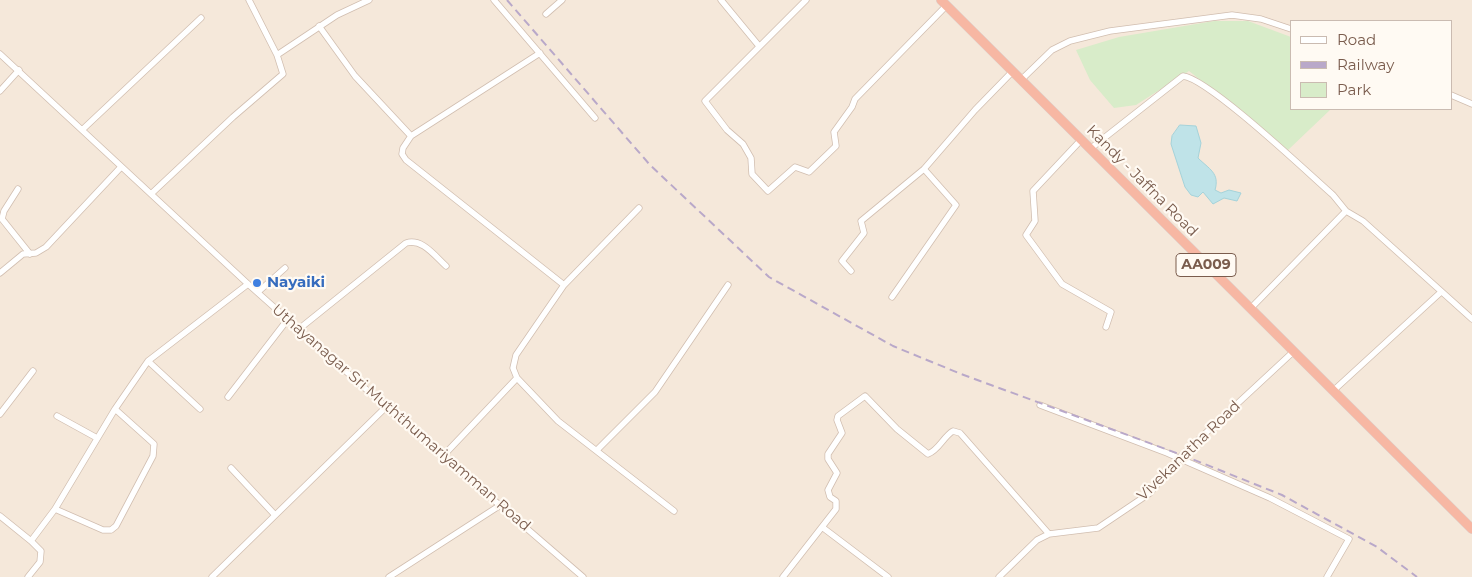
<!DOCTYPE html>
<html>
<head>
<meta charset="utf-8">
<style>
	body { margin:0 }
	#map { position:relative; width:1472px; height:577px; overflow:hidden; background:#fdf6ec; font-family:Montserrat,sans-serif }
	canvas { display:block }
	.legend { position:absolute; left:1290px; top:20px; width:162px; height:90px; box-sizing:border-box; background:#fffaf3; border:1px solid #cabbb1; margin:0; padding:6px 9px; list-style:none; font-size:15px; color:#7a5c4d }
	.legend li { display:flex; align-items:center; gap:10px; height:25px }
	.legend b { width:25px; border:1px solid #cabbb1 }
</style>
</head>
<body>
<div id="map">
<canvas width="1472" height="577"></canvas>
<ul class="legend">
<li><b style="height:6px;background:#fff"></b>Road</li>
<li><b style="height:6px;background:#b9a8c9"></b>Railway</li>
<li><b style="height:14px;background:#d8ecc9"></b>Park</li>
</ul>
</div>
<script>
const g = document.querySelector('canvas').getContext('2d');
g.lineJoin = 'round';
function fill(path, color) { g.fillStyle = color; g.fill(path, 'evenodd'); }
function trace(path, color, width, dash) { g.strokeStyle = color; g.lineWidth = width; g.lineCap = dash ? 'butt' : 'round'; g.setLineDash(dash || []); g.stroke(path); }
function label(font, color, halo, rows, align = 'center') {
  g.font = font + ' Montserrat,sans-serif'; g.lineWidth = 4.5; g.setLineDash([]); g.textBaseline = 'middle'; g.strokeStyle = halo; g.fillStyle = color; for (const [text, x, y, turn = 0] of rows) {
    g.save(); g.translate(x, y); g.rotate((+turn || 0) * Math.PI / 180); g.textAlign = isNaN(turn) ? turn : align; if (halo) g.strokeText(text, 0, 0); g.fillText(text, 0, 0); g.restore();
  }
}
const residential = new Path2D(`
	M0,0h1472v577h-1472zM1291,21h160v88h-160z`);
const green = new Path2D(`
	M1214,21h34l43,16v72h40l-43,41 -99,-79 -53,34 -22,3 -24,-28 -14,-30 43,-13z`);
const water = new Path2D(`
	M1180,125l16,1 5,17 -3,15c11,11 22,15 17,32l6,3 8,-3 12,3 -4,8 -13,-3 -11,6 -10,-12 -5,5 -7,-2 -6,-8 -14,-43 1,-8z`);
const minor = new Path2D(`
	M249,0l28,55
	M494,0l101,118
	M721,0l38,46
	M806,0l-101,101 22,29 16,14 8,14 1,16 16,17 27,-24 14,5 27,-26 -2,-14 18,-25 3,-8 91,-93
	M546,14l16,-14
	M319,26l36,50 56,60
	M540,53l-129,83 -8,12 -1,6 4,6 158,125
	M0,54l248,230 138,123 197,170
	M1021,80l31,-30 18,-9 40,-10 122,-16 29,4 30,10
	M0,91l19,-21
	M1451,95l21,9
	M82,130l119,-112
	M1081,140l-48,51 2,30 -9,14 36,49 49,28 -5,15
	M1090,149l93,-73c26,3 125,97 150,119l13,16 17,10 109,98
	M18,189l-14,22 -2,8 28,35
	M151,194l82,-77 50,-43 -6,-19 60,-40 32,-15
	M639,208l-75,77 -48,70 -3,13 4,10 41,43 116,90
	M851,271l-9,-10 22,-28 -3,-12 63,-52 51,-59 38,-39
	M0,273l23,-19 13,-1 10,-6 75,-80
	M258,292l27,-24
	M892,297l64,-92 -32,-36
	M1250,309l96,-98
	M299,329l107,-86c16,-5 28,12 40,23
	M148,361l52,48
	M1333,391l108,-99
	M228,397l60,-78
	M1040,405l127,48 103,45 79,41 -22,38
	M0,414l33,-43
	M57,416l40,22
	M597,450l58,-58 73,-107
	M443,456l74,-78
	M231,468l44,47
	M55,509l48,21h8l5,-4 37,-70 1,-12 -39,-35
	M0,516l31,25
	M822,527l66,50
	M28,577l12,-15 1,-11 -10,-10 24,-32 60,-100 33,-48 100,-77
	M212,577l174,-170
	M389,577l110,-71
	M783,577l53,-68v-8l-6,-4 -2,-7 9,-17 -9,-14v-5l14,-21 -5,-13 1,-4 27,-20 32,33 31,25c11,-4 15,-17 25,-23l7,2 89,101
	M999,577l38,-37 12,-6 49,-6 52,-35 32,-38 111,-103`);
const highway = new Path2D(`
	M941,0l531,529`);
const rail = new Path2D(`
	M507,0l143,165 119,112 124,69 68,28 221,81 100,40 95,52 40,30`);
const markers = [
	[257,283,5,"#3f7fe0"]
];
const shields = [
	[1206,265,60]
];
const shieldNames = [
	["AA009",1206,265]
];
const streetNames = [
	["Kandy - Jaffna Road",1142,181,45],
	["Uthayanagar Sri Muththumariyamman Road",401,418,41],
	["Vivekanatha Road",1189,451,-44]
];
const shopNames = [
	["Nayaiki",267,283]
];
fill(residential, '#f5e8da');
fill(green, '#d8ecc9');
fill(water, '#bfe3e8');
trace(water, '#a5d3da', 1);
trace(minor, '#d1beb0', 7);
trace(highway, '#dad1cd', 10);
trace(minor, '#fff', 5.5);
trace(highway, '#f7b7a3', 9);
trace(rail, '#b9a8c9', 2, [8, 5]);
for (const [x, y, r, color] of markers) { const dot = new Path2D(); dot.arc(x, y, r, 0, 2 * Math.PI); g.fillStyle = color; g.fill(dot); trace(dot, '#fffaf3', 2); }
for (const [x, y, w] of shields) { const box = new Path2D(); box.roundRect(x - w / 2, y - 11.5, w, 23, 4); g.fillStyle = '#fffaf3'; g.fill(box); trace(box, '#7a5c4d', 1); }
label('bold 14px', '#7a5c4d', null, shieldNames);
label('15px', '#7a5c4d', '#fffaf3', streetNames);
label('bold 15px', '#366cbe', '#fffaf3', shopNames, 'left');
</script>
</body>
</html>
